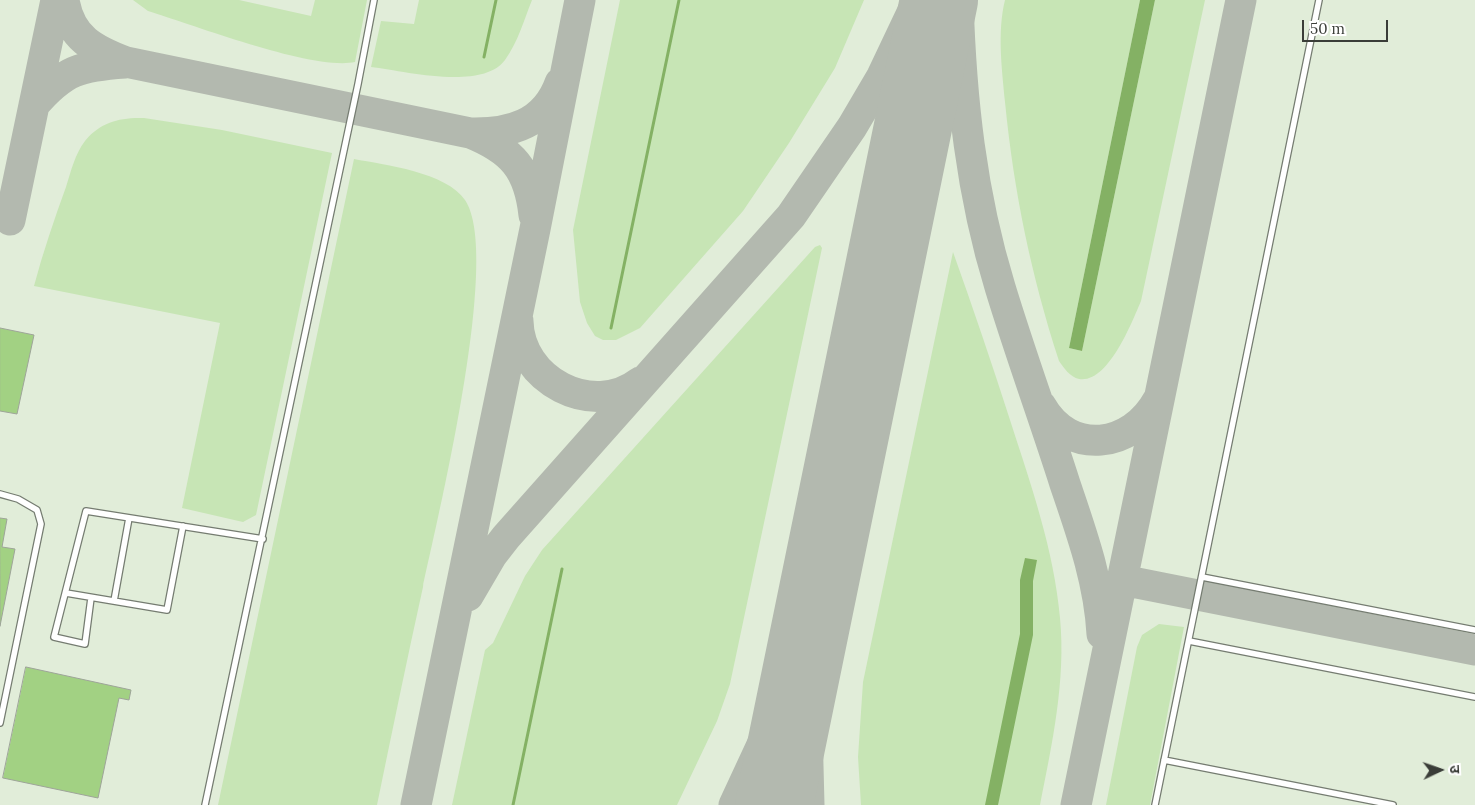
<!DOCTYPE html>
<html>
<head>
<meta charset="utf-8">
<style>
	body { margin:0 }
	#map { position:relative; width:1475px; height:805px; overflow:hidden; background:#eff7ea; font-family:Lora,"Noto Sans Devanagari",serif }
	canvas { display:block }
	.north { position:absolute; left:1415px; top:745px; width:50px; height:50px; -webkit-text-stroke:4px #fff; paint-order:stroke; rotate:87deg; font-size:14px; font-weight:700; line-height:20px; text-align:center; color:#3a3d38 }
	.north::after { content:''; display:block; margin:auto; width:18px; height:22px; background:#3a3d38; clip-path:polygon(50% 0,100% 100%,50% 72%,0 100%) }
	.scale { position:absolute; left:1302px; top:20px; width:86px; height:22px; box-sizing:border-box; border:2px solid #3a3d38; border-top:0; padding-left:6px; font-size:15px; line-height:18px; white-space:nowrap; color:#3a3d38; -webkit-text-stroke:4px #fff; paint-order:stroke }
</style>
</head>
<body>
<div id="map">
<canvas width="1475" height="805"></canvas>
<div class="north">उ</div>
<div class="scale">50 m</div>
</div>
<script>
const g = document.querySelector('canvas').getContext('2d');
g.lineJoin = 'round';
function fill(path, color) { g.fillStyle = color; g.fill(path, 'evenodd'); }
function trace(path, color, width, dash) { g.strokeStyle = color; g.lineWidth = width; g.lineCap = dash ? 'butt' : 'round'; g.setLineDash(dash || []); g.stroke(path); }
const built = new Path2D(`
	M0,0h1475v805h-1475z`);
const green = new Path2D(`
	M133,0h106l72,16 4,-16h52l-12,62c-42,9 -161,-37 -207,-51z
	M419,0h113c-8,20 -14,42 -27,60 -23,31 -100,11 -134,7l10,-46 33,3z
	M620,0h244l-29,68 -46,75 -46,68 -103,117 -24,12h-13l-8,-4 -8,-13 -7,-21 -7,-72z
	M1005,0h135l-71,348 13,3 73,-351h50l-64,301c-9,21 -33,83 -62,78 -9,-2 -15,-11 -20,-18 -28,-87 -45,-168 -54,-259 -3,-33 -8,-70 0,-102z
	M144,118l78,12 110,23 -76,362 -13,7 -61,-14 38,-185 -186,-37c9,-34 20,-66 32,-99 5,-16 9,-33 19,-46 15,-19 36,-24 59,-23z
	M354,159c31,6 92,13 111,41 37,55 -27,316 -42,387 -16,72 -31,145 -46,218h-159z
	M820,245l2,3 -92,436 -13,37 -40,84h-225l33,-155 8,-7 32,-67 17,-26 273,-303z
	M953,252c20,56 39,112 57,168 21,65 44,130 50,198 6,63 -8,126 -20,187h-179l-3,-48 5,-75z
	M1159,624l25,3 -34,178h-44l31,-158 5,-12z`);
const water = new Path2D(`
	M1140,0h15l-73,351 -13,-3z
	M1025,558l12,2 -4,21v54l-35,170h-13l35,-171v-54z`);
const stream = new Path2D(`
	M484,57l12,-57
	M611,328l68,-328
	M513,805l49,-236`);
const taxiway = new Path2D(`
	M64,0c6,38 30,50 62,62l344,71c39,1 75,-8 90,-50
	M958,0c3,98 13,193 42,287 20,66 44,131 65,197 17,50 34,97 37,150
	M34,105c30,-35 46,-39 91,-42
	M470,133c42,17 59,36 64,82
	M10,220l46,-220
	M518,321c1,59 74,98 122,61
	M1041,406c29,51 91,42 117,-6
	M1122,580l353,70
	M468,596l24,-41 14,-18 285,-321 61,-89 30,-51 36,-76
	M416,805l119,-576 45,-229
	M734,805l46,-99 41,-130
	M809,805l-2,-78 6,-81
	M1076,805l165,-805`);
const runway = new Path2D(`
	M774,805l165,-805`);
const building = new Path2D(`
	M0,328l34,7 -17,79 -17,-3z
	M0,518l7,1 -5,28 13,2 -15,77z
	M26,667l105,23 -2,10 -10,-2 -21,100 -95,-20z`);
const service = new Path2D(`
	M0,494l18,5 19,11 4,14 -41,199
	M1202,577l273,53
	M66,593l101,17 16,-84
	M91,598l-6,46 -31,-7 32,-126 177,28
	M114,601l15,-83
	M1189,641l286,56
	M1164,760l229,45
	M205,805l153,-721 16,-84
	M1155,805l164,-805`);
fill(built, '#e1edd9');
fill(green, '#c7e5b5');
fill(water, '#84b164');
trace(stream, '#84b164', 3);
trace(taxiway, '#b3b9af', 31);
trace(runway, '#b3b9af', 78);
fill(building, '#a2d183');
trace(building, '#9ea599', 1);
trace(service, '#757c71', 8);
trace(service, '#fff', 5.5);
</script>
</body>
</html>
